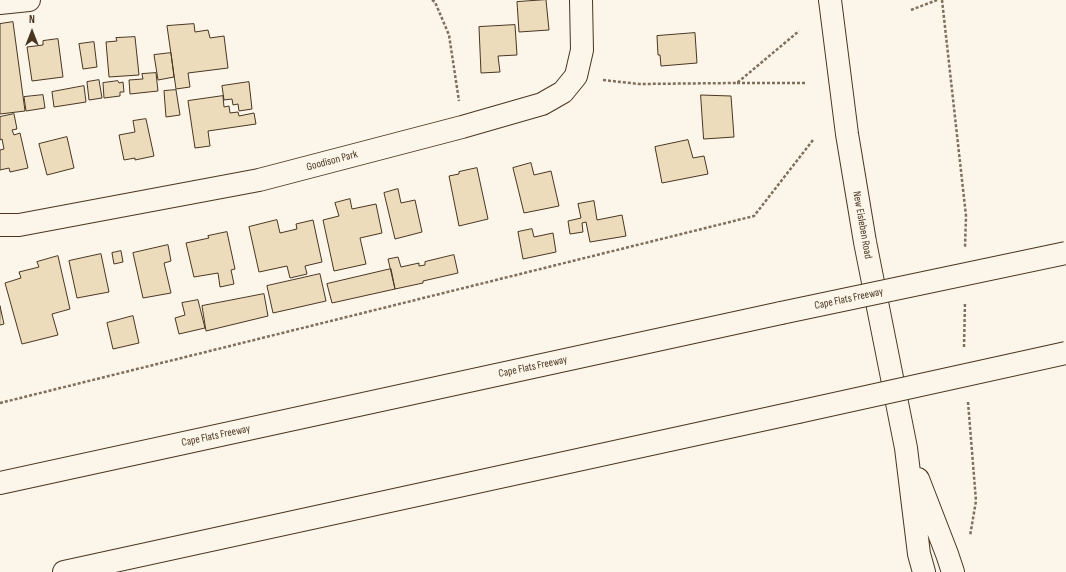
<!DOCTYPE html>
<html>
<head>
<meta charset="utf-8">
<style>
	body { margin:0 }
	#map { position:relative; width:1066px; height:572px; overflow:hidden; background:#fbf6e9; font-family:"Sofia Sans Condensed",sans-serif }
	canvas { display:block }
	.north { position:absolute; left:12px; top:12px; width:40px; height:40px; -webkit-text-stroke:3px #fbf6e9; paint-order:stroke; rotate:0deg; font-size:11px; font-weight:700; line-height:16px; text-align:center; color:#4a3520 }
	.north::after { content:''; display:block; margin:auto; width:14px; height:18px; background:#4a3520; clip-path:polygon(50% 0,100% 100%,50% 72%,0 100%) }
</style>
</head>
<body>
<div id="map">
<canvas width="1066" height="572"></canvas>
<div class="north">N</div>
</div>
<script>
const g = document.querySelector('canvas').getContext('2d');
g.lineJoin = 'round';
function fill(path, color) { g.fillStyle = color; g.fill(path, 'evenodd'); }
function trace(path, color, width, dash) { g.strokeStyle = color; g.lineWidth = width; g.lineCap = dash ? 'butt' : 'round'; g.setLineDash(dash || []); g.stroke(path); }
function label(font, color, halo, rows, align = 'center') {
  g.font = font + ' "Sofia Sans Condensed",sans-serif'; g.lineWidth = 3; g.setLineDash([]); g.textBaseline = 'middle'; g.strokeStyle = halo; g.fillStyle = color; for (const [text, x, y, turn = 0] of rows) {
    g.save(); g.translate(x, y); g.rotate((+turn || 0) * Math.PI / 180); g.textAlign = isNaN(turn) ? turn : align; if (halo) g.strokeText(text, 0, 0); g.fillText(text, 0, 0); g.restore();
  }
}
const building = new Path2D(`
	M546,0l3,30 -30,2 -2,-30z
	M13,22l12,89 -25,3v-90z
	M194,24l1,8 13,-2 2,8 14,-2 4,32 -40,5 2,14 -14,2 -9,-63z
	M515,25l2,30 -19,1 2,16 -19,1 -2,-46z
	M695,33l2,30 -36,3 -1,-11h-2l-1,-19z
	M135,37l4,38 -30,2 -3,-35 11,-1 -1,-3z
	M58,39l5,38 -31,4 -5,-34 16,-2v-4z
	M94,42l3,25 -14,2 -4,-25z
	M171,53l3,24 -16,3 -4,-25z
	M156,73l2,18 -28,3 -1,-14 14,-1 -1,-5z
	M99,80l3,18 -13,2 -2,-18z
	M118,81l1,2 4,-1 1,10h-4v4l-16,2 -1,-15z
	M249,82l3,27 -13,2 -1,-7 -5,1 -1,-6 -8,1 -2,-14z
	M84,86l2,16 -32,5 -2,-15z
	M176,90l4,25 -14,2 -2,-26z
	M43,95l2,13 -19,3 -2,-14z
	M701,95l30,1 3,41 -30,2z
	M223,96l1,11 5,-1 1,7 8,-1 1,4 15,-3 2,11 -48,7 2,15 -15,2 -7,-47z
	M14,114l3,15 -5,1 2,5 6,-2 8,35 -18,4 -1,-4 -9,2v-20l4,-1 -2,-10 -2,1v-23z
	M146,119l8,37 -19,4v-2l-11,2 -5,-25 16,-3 -2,-11z
	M67,137l7,31 -27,7 -8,-31z
	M688,140l5,18 11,-2 4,18 -46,9 -7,-36z
	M531,163l3,12 17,-4 8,35 -35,7 -11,-45z
	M477,168l11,51 -29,7 -10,-50 10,-2v-2z
	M398,189l3,14 14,-3 7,32 -27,7 -11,-46z
	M350,199l2,10 24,-5 6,29 -22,5 6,26 -32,7 -11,-51 16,-4 -4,-13z
	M594,201l3,19 25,-5 4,21 -36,6 -4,-20 -4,1 1,9 -13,2 -2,-13 13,-3 -3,-14z
	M277,220l3,13 17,-4 -1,-5 17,-4 9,42 -17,4 2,8 -17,4 -3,-12 -28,6 -10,-45z
	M532,229l2,8 19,-4 3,19 -33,7 -5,-27z
	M227,232l8,37 -4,1 3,14 -14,3 -2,-14 -24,4 -8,-34 23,-5 -1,-2z
	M168,245l3,16 -7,2 7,30 -28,5 -10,-45z
	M121,251l2,11 -9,2 -2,-11z
	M101,254l8,38 -32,6 -8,-37z
	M454,255l4,18 -35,8v2l-28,6 -7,-30 10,-2 3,10 18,-4v3l6,-1v-3z
	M58,256l12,53 -18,5 6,21 -36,9 -17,-61 16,-5 -2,-6 20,-5 -2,-5z
	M391,269l4,20 -63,14 -5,-19z
	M320,274l6,27 -53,12 -6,-27z
	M264,294l4,22 -62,15 -4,-25z
	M198,300l7,28 -26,6 -4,-16 10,-3 -3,-12z
	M0,306l4,18 -4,1z
	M133,316l6,27 -26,6 -6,-26z`);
const path = new Path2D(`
	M432,0l3,2 14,33 10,66
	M942,0l24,216 -1,31
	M911,10l26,-10
	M603,80l36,4 98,-1 62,-52
	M737,83h69
	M964,347l1,-45
	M968,402l8,99 -6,35
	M0,403l754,-187 59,-76`);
const street = new Path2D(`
	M0,3l29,-3
	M0,225h19l240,-45 203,-53 80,-23 21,-12 13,-16 6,-26 -1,-50`);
const secondary = new Path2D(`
	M830,0l17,134 18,108 41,206 13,106 5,18
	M918,479l29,75 6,18`);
const highway = new Path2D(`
	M0,483l781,-170
	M64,572l734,-160`);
const highwayBridge = new Path2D(`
	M781,313l285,-60
	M798,412l268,-59`);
const streetNames = [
	["Goodison Park",332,161,-15],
	["New Eisleben Road",862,225,80],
	["Cape Flats Freeway",849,299,-12],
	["Cape Flats Freeway",533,367,-12],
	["Cape Flats Freeway",216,436,-12]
];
fill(building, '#ecdcbc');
trace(building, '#4a3520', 1);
trace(street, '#4a3520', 24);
trace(secondary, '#4a3520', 24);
trace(highway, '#4a3520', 24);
trace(path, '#7f6f5c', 2.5, [3, 2]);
trace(street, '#fbf6e9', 22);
trace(secondary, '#fbf6e9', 22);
trace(highway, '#fbf6e9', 22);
trace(highwayBridge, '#4a3520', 24, []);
trace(highwayBridge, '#fbf6e9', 22);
label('11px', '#4a3520', '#fbf6e9', streetNames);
</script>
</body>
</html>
